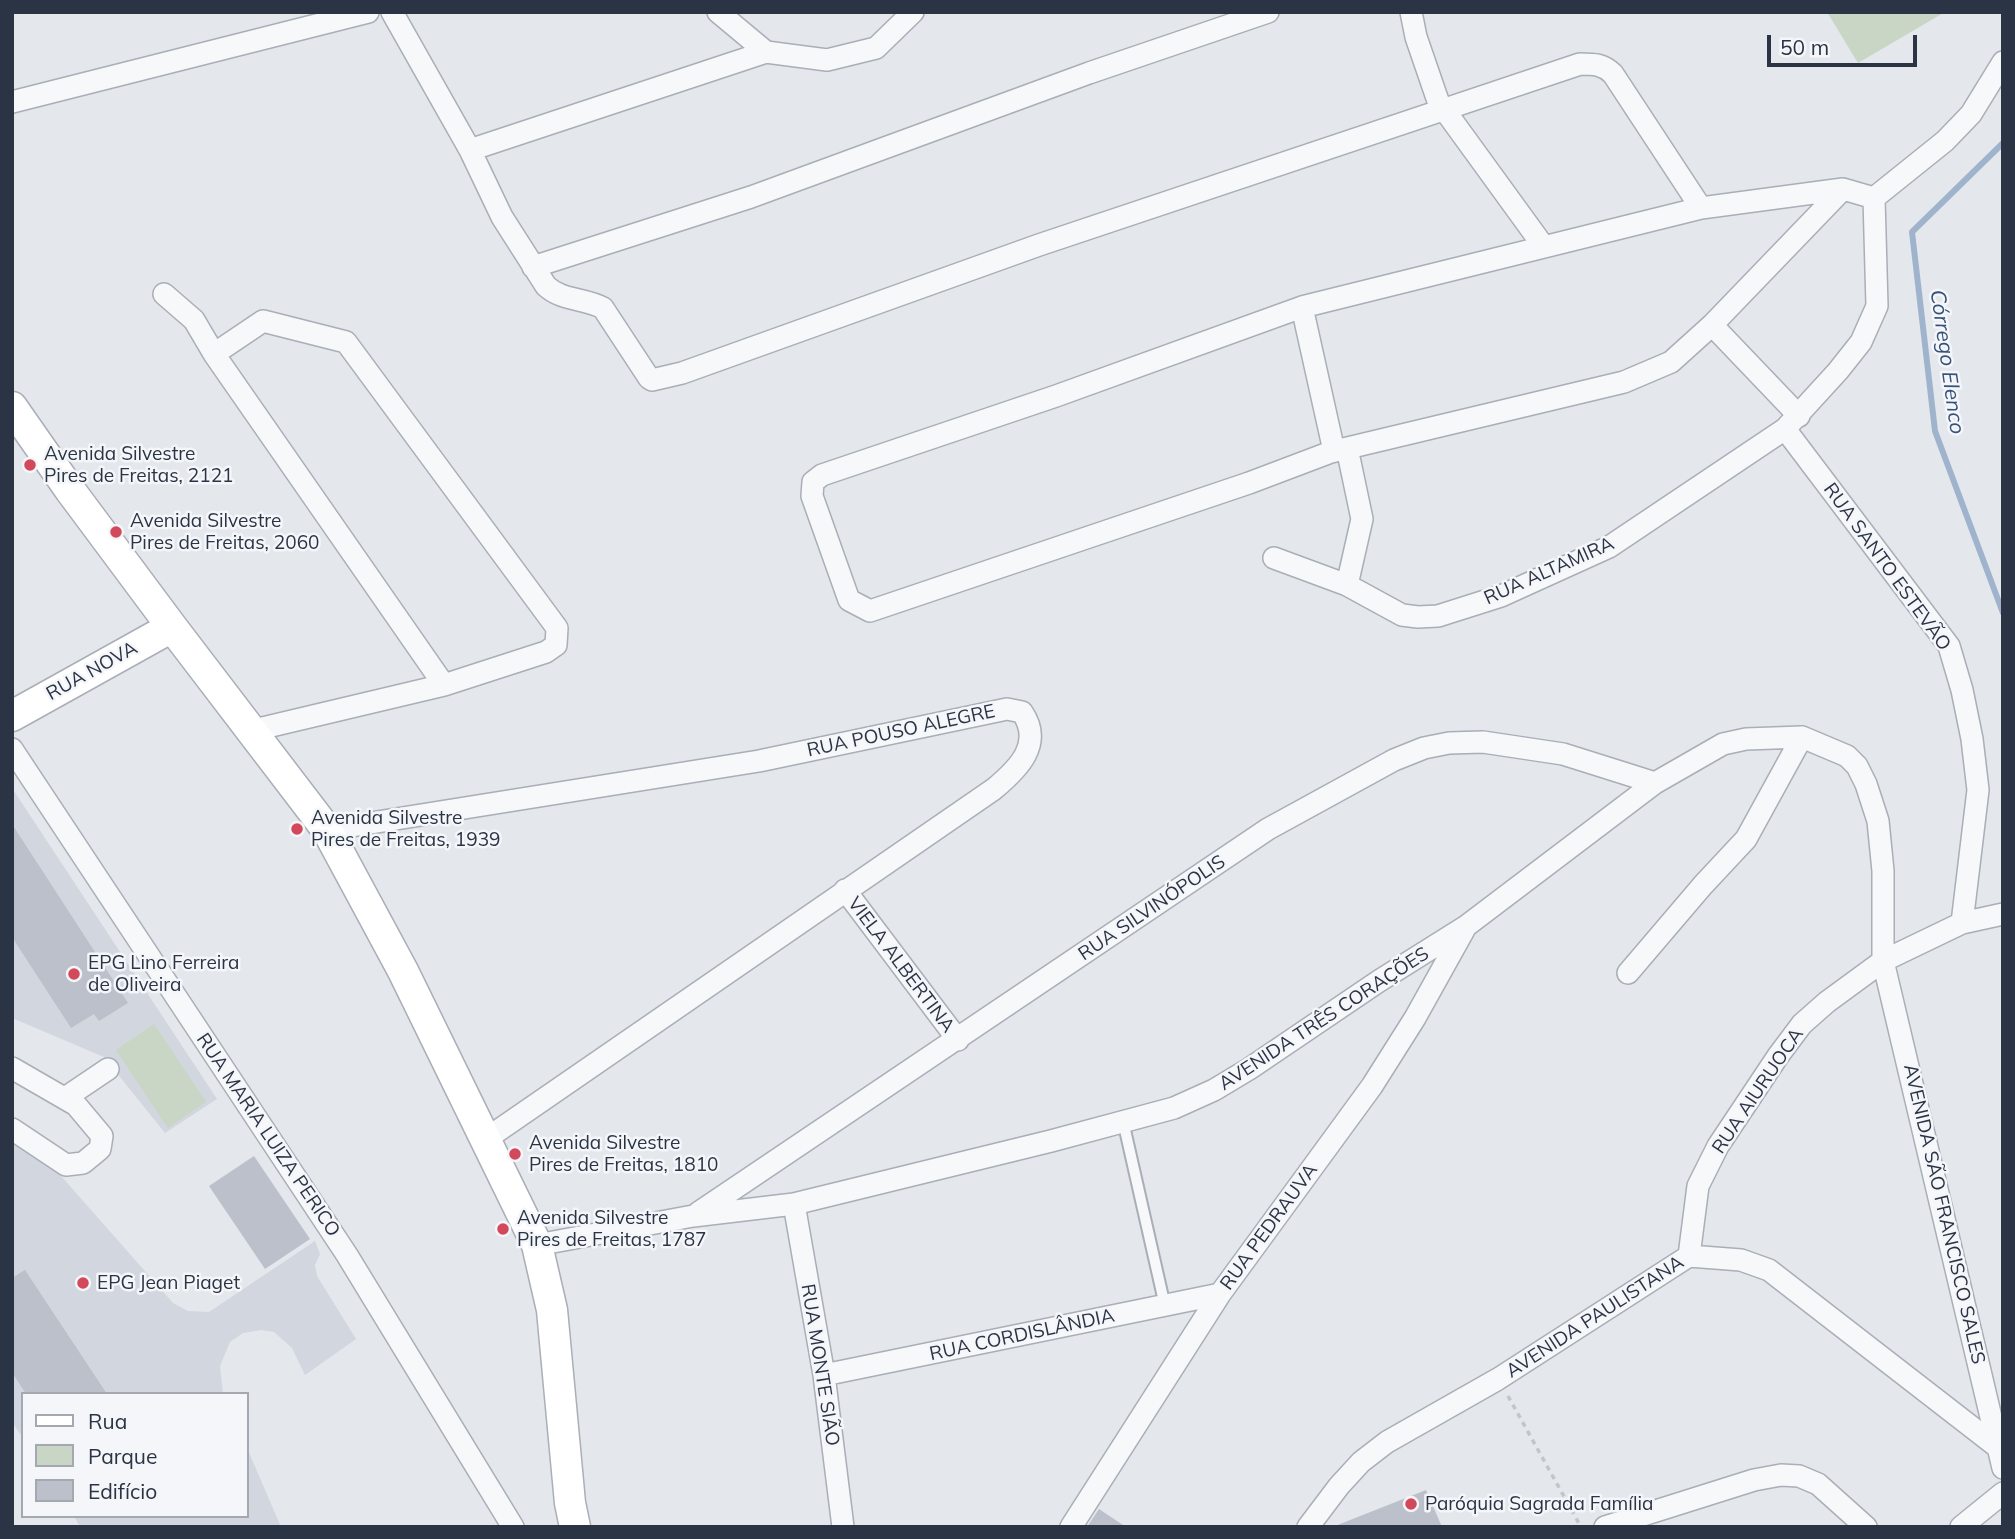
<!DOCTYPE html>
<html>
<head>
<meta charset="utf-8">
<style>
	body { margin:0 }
	#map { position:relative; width:2015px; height:1539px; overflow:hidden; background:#e4e7ec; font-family:Mulish,sans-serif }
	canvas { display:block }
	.frame { position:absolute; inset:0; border:14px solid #2b3445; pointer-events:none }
	.legend { position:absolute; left:21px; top:1392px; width:228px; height:126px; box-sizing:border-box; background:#f4f6f9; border:2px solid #a4a8b1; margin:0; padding:9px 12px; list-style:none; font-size:21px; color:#2b3445 }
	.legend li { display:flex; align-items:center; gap:14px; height:35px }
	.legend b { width:35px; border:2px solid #a4a8b1 }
	.scale { position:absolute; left:1767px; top:35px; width:150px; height:32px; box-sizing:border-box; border:4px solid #2b3445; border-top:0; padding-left:9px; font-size:21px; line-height:24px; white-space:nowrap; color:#2b3445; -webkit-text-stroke:5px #f4f6f9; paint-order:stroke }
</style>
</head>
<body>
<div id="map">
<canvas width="2015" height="1539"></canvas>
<div class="frame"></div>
<ul class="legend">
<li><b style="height:9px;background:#fff"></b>Rua</li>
<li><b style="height:19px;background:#c9d6c5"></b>Parque</li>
<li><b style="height:19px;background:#bbc0ca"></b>Edifício</li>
</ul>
<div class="scale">50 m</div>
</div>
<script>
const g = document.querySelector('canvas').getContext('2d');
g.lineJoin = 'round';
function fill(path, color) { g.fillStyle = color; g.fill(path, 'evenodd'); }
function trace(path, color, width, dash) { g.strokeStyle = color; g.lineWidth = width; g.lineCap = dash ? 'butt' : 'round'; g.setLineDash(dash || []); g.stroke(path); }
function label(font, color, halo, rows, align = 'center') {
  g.font = font + ' Mulish,sans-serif'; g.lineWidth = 5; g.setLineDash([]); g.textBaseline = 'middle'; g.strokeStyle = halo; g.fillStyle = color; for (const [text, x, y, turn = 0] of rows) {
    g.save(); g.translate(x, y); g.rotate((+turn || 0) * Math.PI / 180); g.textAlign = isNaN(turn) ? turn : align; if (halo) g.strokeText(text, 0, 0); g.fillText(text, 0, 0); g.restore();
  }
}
const built = new Path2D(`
	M12,788l205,311 -52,34 -61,-76 -92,-39z
	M12,1139l42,29 119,135 15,8 21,1 106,-71 5,13 -5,11 2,11 39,63 -51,36 -13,-27 -18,-16 -13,-2 -18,3 -13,9 -10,24 3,28h-200v44l-11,-16z
	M247,1448l34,79h-201l-6,-11h173z`);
const green = new Path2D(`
	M1827,12h118l-87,51z
	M154,1024l52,78 -38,26 -52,-78z`);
const stream = new Path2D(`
	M2003,143l-91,89 23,199 68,182`);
const building = new Path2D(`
	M12,824l116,179 -29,18 -5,-7 -23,14 -59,-91z
	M254,1156l56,83 -45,30 -56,-83z
	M25,1270l82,124h-81l-14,-22v-94z
	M1426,1490l16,37h-107v-1z
	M1099,1509l27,18h-39z`);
const path = new Path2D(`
	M1508,1396l73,131`);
const lane = new Path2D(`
	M1123,1121l42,185`);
const street = new Path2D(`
	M392,12l78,138 32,67 44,69c16,15 39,12 57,22l46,70 3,2 30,-7 357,-128 541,-181c14,0 23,0 33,10l88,134
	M718,12l48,40 61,8 49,-12 37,-36
	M1411,12l5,25 22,64 106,146
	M12,102l356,-90
	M470,150l296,-98
	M1843,189l-131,136 -41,37 -47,20 -293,70 -82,31 -379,128 -21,-11 -37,-104 1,-14 9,-7 234,-79 246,-89 399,-99 142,-19 31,9
	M533,267l218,-70 338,-124 179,-61
	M164,294l30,26 20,34 230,331
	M1302,307l32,144
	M1712,325l87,91
	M214,354l49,-33 83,21 211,286 -1,17 -10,7 -102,33 -194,46
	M1785,429l164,217 13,44 10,49 6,51 -16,133
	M1274,558l73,27 55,30 16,2 20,-1 63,-20 108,-49 176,-118 53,-58 23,-29 16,-36 -3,-108 71,-57 26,-27 32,-52
	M1347,585l15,-66 -15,-71
	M12,749l335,506 166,272
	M327,830l432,-69 248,-52 15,3c22,32 -4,57 -28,77l-508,350
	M845,890l113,150
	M1628,973l75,-88 43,-46 56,-102
	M12,1068l64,37 26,31 -2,13 -17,14 -17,2 -54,-36
	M65,1098l43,-29
	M794,1204l30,171 19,152
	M698,1213l570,-384 126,-69 30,-12 25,-5 34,-1 80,12 92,29
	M537,1245l156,-29 101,-12 257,-63 123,-33 40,-18 35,-21 130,-88 86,-54 190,-144 68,-39 23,-5 56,-2 45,19 10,10 9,18 12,37 5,50v90l120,507
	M1689,1256l9,-70 20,-40 60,-90 24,-32 25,-22 56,-41 79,-38 41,-9
	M824,1375l396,-81
	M1071,1527l149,-233 152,-208 43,-68 49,-88
	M1308,1527l31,-41 22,-24 26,-20 111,-63 191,-123 52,4 28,10 231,179
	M1605,1527l149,-47 27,-5 18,1 19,8 48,43
	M1961,1527l42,-34`);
const secondary = new Path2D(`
	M12,407l58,83 102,137 155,203 76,141 134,274 15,65 18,193 5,24
	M12,716l160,-89`);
const markers = [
	[30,465,7,"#d1495b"],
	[116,532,7,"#d1495b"],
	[297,829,7,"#d1495b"],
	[74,974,7,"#d1495b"],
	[515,1154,7,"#d1495b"],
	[503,1229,7,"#d1495b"],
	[83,1283,7,"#d1495b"],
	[1411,1504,7,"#d1495b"]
];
const poiNames = [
	["Avenida Silvestre",44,454],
	["Pires de Freitas, 2121",44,476],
	["Avenida Silvestre",130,521],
	["Pires de Freitas, 2060",130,543],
	["Avenida Silvestre",311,818],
	["Pires de Freitas, 1939",311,840],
	["EPG Lino Ferreira",88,963],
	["de Oliveira",88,985],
	["Avenida Silvestre",529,1143],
	["Pires de Freitas, 1810",529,1165],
	["Avenida Silvestre",517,1218],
	["Pires de Freitas, 1787",517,1240],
	["EPG Jean Piaget",97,1283],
	["Paróquia Sagrada Família",1425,1504]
];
const streetNames = [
	["RUA SANTO ESTEVÃO",1887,567,54],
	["RUA ALTAMIRA",1549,571,-24],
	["RUA NOVA",92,671,-29],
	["RUA POUSO ALEGRE",901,731,-12],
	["RUA SILVINÓPOLIS",1152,908,-34],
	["VIELA ALBERTINA",901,965,53],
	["AVENIDA TRÊS CORAÇÕES",1324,1019,-33],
	["RUA AIURUOCA",1758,1091,-56],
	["RUA MARIA LUIZA PERICO",268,1135,56],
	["AVENIDA SÃO FRANCISCO SALES",1944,1214,77],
	["RUA PEDRAUVA",1269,1227,-54],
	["AVENIDA PAULISTANA",1595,1317,-33],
	["RUA CORDISLÂNDIA",1022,1335,-12],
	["RUA MONTE SIÃO",820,1365,81]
];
const waterNames = [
	["Córrego Elenco",1947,362,82]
];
fill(built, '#d2d6de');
fill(green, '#c9d6c5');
trace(stream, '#9fb4cc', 6);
fill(building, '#bbc0ca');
trace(lane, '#a9aeb7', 14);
trace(street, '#a9aeb7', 24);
trace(secondary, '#a9aeb7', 33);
trace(path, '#c2c5cb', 3.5, [5, 5]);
trace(lane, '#f7f8fa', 10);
trace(street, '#f7f8fa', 21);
trace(secondary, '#fff', 30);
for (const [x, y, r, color] of markers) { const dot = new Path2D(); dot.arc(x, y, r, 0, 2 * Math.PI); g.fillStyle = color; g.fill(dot); trace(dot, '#f4f6f9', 2.5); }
label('19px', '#2b3445', '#f4f6f9', poiNames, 'left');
label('19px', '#2b3445', '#f4f6f9', streetNames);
label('italic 21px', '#34527a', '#f4f6f9', waterNames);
</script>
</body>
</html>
